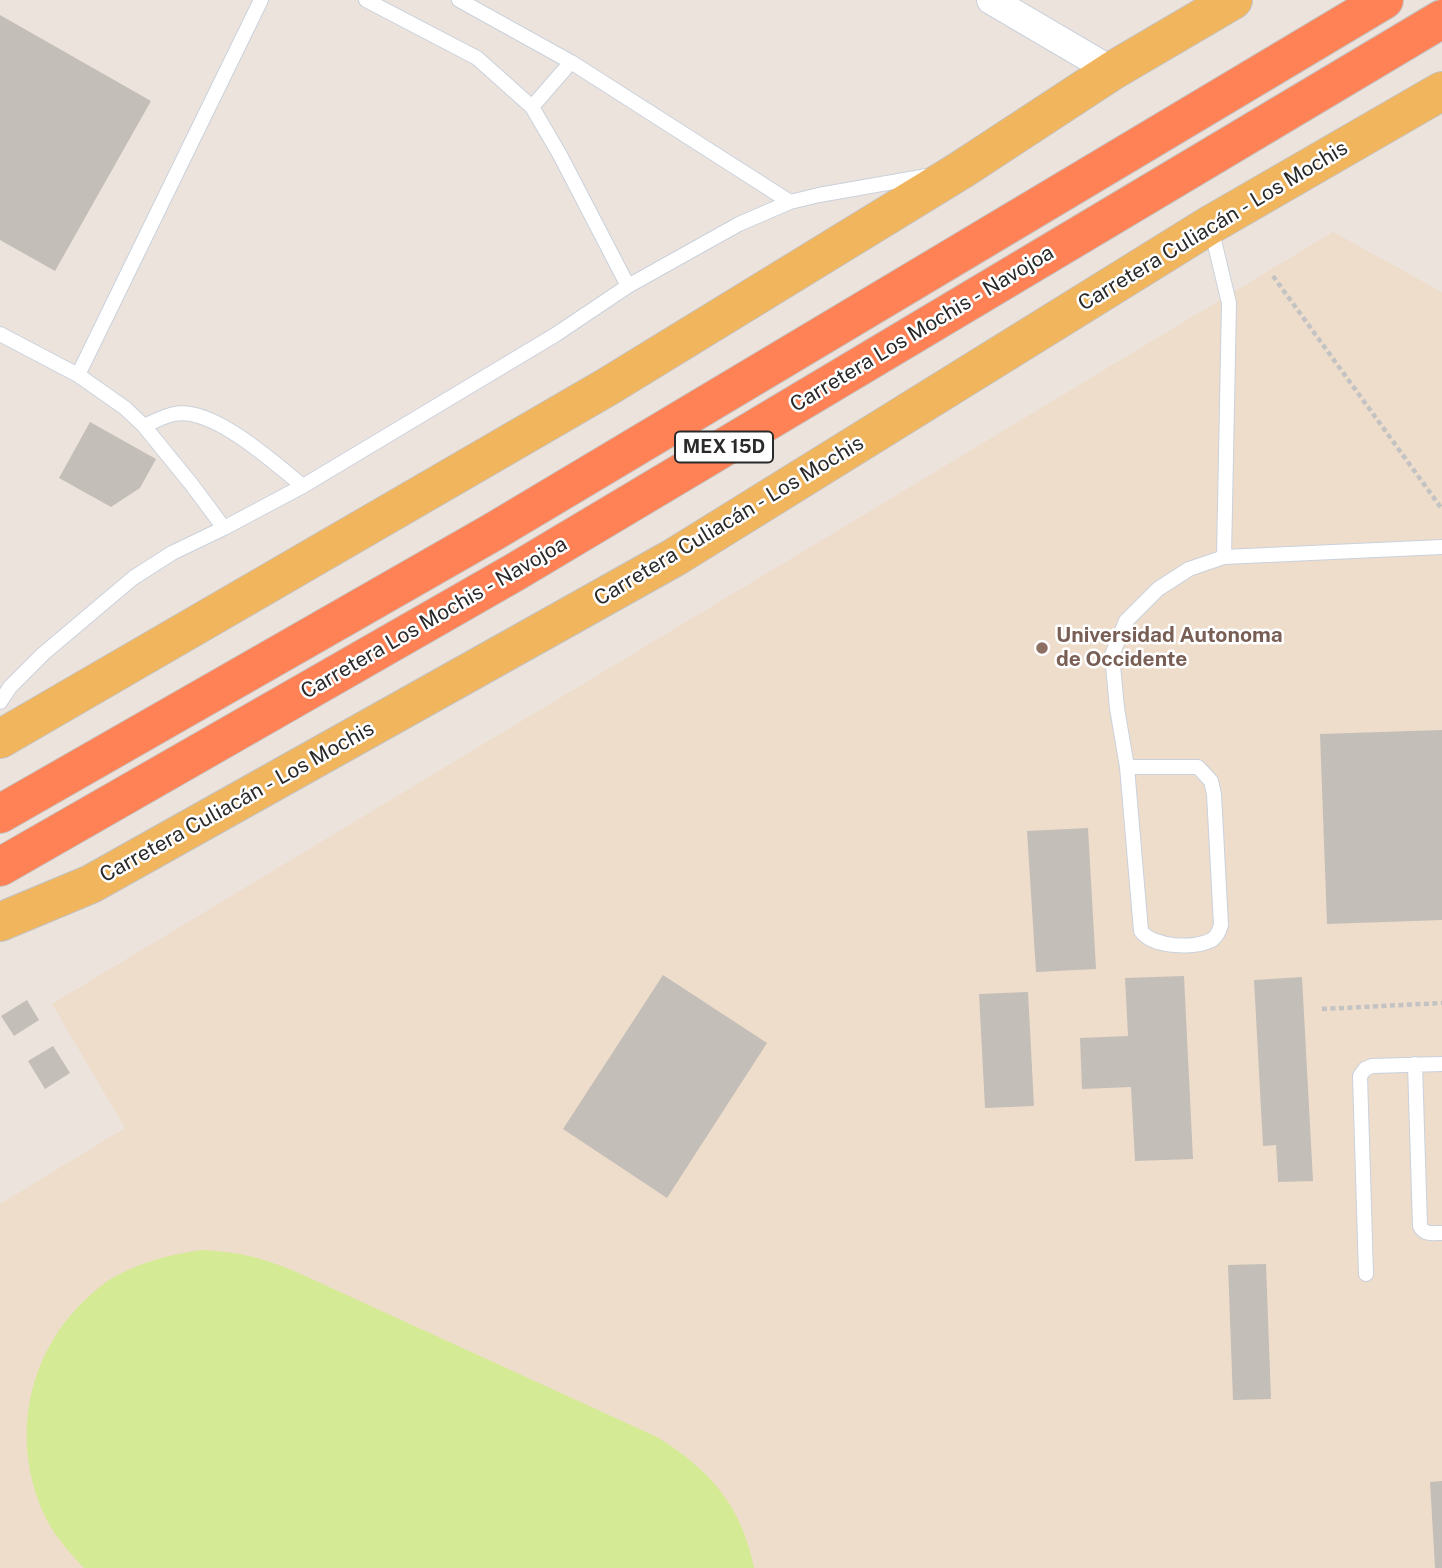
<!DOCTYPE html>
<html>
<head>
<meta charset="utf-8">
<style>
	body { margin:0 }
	canvas { display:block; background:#ece3dc }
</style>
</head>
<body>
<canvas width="1442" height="1568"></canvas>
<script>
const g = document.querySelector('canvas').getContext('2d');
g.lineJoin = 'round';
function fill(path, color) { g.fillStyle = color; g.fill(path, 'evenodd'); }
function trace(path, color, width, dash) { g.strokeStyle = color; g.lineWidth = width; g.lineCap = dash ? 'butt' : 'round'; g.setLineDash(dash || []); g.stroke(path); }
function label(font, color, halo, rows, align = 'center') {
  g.font = font + ' "Public Sans",sans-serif'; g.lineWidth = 5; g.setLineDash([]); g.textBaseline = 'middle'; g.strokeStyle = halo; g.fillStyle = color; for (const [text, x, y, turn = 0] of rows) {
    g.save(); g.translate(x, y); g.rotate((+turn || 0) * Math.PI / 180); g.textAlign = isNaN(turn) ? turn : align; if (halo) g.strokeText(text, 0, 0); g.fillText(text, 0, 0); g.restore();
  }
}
const education = new Path2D(`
	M1333,232l109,60v1276h-1442v-364l125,-76 -73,-124z`);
const pitch = new Path2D(`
	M202,1250c37,2 57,7 90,20l365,167c53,33 85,69 97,131h-670c-13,-14 -27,-29 -36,-46 -37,-72 -25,-158 31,-216 11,-11 24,-23 37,-30 28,-15 56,-22 86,-26z`);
const building = new Path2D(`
	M0,15l151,86 -96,170 -55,-31z
	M90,422l66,37 -16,29 -29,19 -52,-29z
	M1442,730v190l-115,4 -7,-190z
	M1088,828l8,141 -60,3 -9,-141z
	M663,975l104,68 -100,155 -104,-69z
	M1184,976l9,183 -58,2 -4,-74 -49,2 -2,-51 48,-2 -3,-58z
	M1302,977l11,204 -35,1 -2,-37 -13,1 -9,-166z
	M1028,992l6,114 -49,2 -6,-114z
	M27,1000l12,20 -25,16 -13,-20z
	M53,1046l17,27 -25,16 -17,-28z
	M1266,1264l5,135 -38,1 -5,-135z
	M1442,1481v87h-7l-5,-86z`);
const path = new Path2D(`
	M1273,276l169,233
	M1322,1009l120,-6`);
const lane = new Path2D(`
	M366,0l111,58 55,49 28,48 68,131
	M459,0l112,62 219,140
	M532,107l39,-45
	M1211,228l18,75 -5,254
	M0,334l78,41 47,33 19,18 48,59 32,43
	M78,375l183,-375
	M144,426c9,-4 20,-10 30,-12 39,-8 100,49 129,72
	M0,702l10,-15 33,-33 90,-76 39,-25 52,-25 79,-42 252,-151 73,-49 111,-62 51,-22 29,-7 108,-19
	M1127,767h71l13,14 3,13 7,131c-2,6 -3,10 -8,14 -17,11 -61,8 -72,-8l-14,-164 -10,-59 -5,-53 14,-34 32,-32 31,-20 35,-12 218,-10
	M1415,1064l5,162c4,9 13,7 22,7
	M1366,1274l-6,-198 5,-7 7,-3 70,-2`);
const street = new Path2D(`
	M991,0l121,71`);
const primary = new Path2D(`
	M0,739l607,-352 354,-217 151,-99 121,-71
	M0,922l91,-38 584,-327 535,-332 232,-134`);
const highway = new Path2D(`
	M0,814l493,-282 891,-532
	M0,867l515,-295 927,-553`);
const markers = [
	[1042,648,7,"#8d6e63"]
];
const shields = [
	[724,447,98]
];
const shieldNames = [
	["MEX 15D",724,447]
];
const streetNames = [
	["Carretera Culiacán - Los Mochis",1213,226,-31],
	["Carretera Los Mochis - Navojoa",922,329,-31],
	["Carretera Culiacán - Los Mochis",729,521,-31],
	["Carretera Los Mochis - Navojoa",434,618,-30],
	["Carretera Culiacán - Los Mochis",237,802,-29]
];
const educationNames = [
	["Universidad Autonoma",1056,636],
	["de Occidente",1056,660]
];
fill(education, '#eeddcb');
fill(pitch, '#d4ea94');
fill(building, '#c4beb8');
trace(lane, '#cad1dc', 16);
trace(street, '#cad1dc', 30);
trace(primary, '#c3c3c3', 40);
trace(highway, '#c3c3c3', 40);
trace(path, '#c3c3c3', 4.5, [5, 3.5]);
trace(lane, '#fff', 14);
trace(street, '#fff', 28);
trace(primary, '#f1b55d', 38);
trace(highway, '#fe8255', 38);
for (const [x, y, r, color] of markers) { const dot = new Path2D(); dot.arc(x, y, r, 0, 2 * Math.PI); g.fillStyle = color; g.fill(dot); trace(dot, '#fff', 2.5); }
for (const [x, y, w] of shields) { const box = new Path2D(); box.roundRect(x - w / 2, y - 15.5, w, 31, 5); g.fillStyle = '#fff'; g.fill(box); trace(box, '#2a2a2a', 2); }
label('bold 19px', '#2a2a2a', null, shieldNames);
label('21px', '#2a2a2a', '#fff', streetNames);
label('bold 21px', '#785e54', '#fff', educationNames, 'left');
</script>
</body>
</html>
